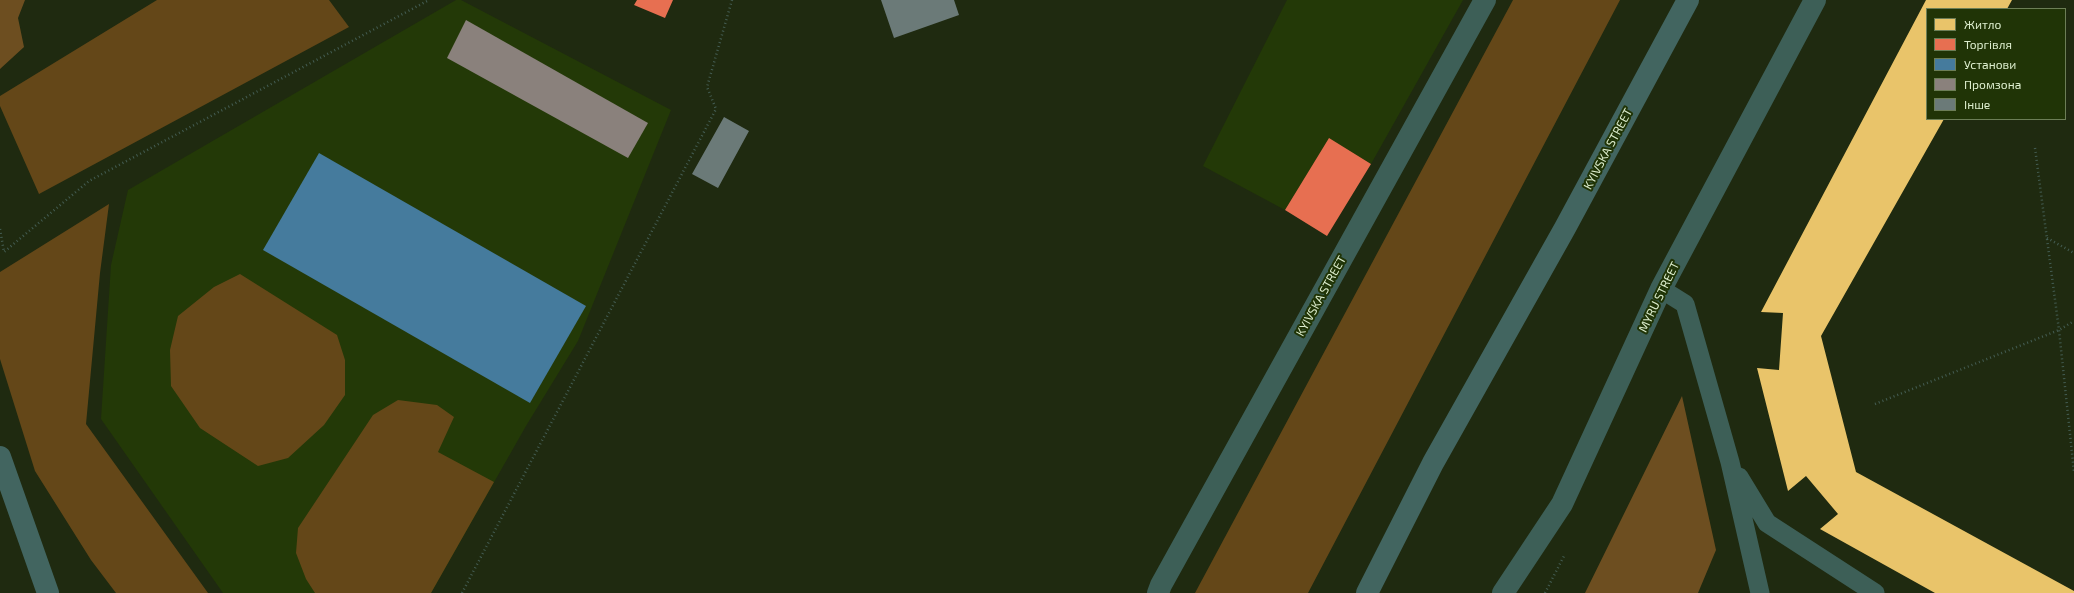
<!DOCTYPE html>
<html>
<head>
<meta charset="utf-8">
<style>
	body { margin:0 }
	#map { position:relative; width:2074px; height:593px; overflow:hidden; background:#1f2a10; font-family:"Exo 2",sans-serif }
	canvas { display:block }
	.legend { position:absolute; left:1926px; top:8px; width:140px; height:112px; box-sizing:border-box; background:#203406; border:1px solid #6c7e56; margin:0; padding:5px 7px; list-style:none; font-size:12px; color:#ddeece }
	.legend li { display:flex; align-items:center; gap:8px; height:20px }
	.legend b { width:20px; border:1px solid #6c7e56 }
</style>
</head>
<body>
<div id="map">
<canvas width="2074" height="593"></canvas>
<ul class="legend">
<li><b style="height:11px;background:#e9c46a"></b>Житло</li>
<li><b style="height:11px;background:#e76f51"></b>Торгівля</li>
<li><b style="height:11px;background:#457b9d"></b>Установи</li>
<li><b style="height:11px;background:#8a817c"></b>Промзона</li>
<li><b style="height:11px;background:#6b7a78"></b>Інше</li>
</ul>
</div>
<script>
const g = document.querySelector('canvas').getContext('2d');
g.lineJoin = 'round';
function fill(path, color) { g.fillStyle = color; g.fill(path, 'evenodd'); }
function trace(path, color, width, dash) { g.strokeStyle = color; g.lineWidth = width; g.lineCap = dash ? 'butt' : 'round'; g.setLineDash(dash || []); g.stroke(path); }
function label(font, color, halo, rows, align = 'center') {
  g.font = font + ' "Exo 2",sans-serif'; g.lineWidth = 4; g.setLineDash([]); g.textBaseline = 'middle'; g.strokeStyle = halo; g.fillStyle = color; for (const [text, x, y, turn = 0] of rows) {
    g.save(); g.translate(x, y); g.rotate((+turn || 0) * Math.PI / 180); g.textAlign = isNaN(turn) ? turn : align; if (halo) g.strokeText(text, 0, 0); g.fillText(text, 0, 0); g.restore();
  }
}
const built = new Path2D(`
	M456,0h5l210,110 -93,231 -52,85 -95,167h-208l-122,-174 10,-154 17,-75z
	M1287,0h176l-92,164 -42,-25 -44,71 -82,-44z`);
const green = new Path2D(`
	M157,0h172l20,27 -310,167 -39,-88v-10z
	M1513,0h107l-312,593h-113z
	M109,204l-9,69 -14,151 122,169h-92l-25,-33 -56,-89 -35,-112v-87z
	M240,274l97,61 8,25v35l-21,30 -36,33 -30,8 -58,-38 -29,-42 -1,-36 8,-34 36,-29z
	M398,400l39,5 17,12 -16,35 56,30 -63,111h-116l-9,-14 -10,-26 2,-25 75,-113z`);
const forest = new Path2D(`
	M0,0h25l-7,18 6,29 -24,22z
	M1682,396l34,154 -18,43h-113z`);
const homes = new Path2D(`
	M1926,0h86l-5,9h-80v110h17l-123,217 35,136 218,119v2h-139l-115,-64 18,-15 -32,-38 -18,15 -31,-123 22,2 4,-57 -22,-1z`);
const shops = new Path2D(`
	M637,0h36l-8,18 -31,-13z
	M1329,138l42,26 -44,72 -42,-26z`);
const public = new Path2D(`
	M319,153l267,153 -56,97 -267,-153z`);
const industry = new Path2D(`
	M466,20l182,103 -20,35 -181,-100z`);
const building = new Path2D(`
	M881,0h73l5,15 -65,23z
	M724,117l25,14 -31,57 -26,-14z`);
const path = new Path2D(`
	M2035,148l24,182 15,142
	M0,229l4,23 85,-71 340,-181
	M2047,238l27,15
	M1875,404l184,-74 15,-9
	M462,593l254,-484 -9,-22 25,-87
	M1545,593l19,-37`);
const lane = new Path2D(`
	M1661,289l24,15 45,158 30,131
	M1739,477l28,46 108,70`);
const street = new Path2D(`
	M1158,593l3,-8 324,-585
	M1503,593l59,-89 99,-215 154,-289`);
const primary = new Path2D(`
	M0,457l48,136
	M1367,593l66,-130 132,-235 123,-228`);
const streetNames = [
	["KYIVSKA STREET",1608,149,-62],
	["KYIVSKA STREET",1321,296,-61],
	["MYRU STREET",1659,297,-64]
];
fill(built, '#233907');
fill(green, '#644718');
fill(forest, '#6d4e20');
fill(homes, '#e9c46a');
fill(shops, '#e76f51');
fill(public, '#457b9d');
fill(industry, '#8a817c');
fill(building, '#6b7a78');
trace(path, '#445d53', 2.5, [1, 3]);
trace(lane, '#3d5f57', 19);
trace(street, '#3d5f57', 22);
trace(primary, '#426560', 22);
label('12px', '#ddeece', '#203406', streetNames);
</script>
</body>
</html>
